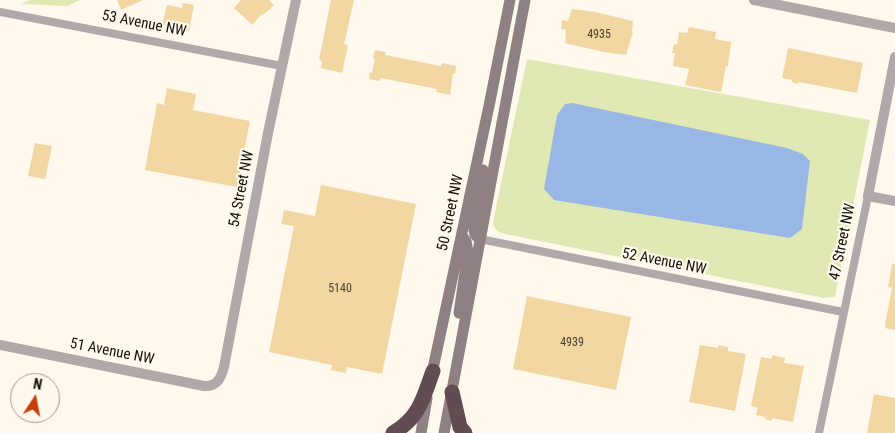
<!DOCTYPE html>
<html>
<head>
<meta charset="utf-8">
<style>
	body { margin:0 }
	#map { position:relative; width:895px; height:433px; overflow:hidden; background:#fff8ec; font-family:"Roboto Condensed",sans-serif }
	canvas { display:block }
	.north { position:absolute; left:10px; top:373px; width:50px; height:50px; box-sizing:border-box; background:#fff8ec; border:1px solid #a09a91; border-radius:50%; rotate:11deg; font-size:14px; font-weight:700; line-height:20px; text-align:center; color:#120e08 }
	.north::after { content:''; display:block; margin:auto; width:18px; height:22px; background:#c74008; clip-path:polygon(50% 0,100% 100%,50% 72%,0 100%) }
</style>
</head>
<body>
<div id="map">
<canvas width="895" height="433"></canvas>
<div class="north">N</div>
</div>
<script>
const g = document.querySelector('canvas').getContext('2d');
g.lineJoin = 'round';
function fill(path, color) { g.fillStyle = color; g.fill(path, 'evenodd'); }
function trace(path, color, width, dash) { g.strokeStyle = color; g.lineWidth = width; g.lineCap = dash ? 'butt' : 'round'; g.setLineDash(dash || []); g.stroke(path); }
function label(font, color, halo, rows, align = 'center') {
  g.font = font + ' "Roboto Condensed",sans-serif'; g.lineWidth = 4.5; g.setLineDash([]); g.textBaseline = 'middle'; g.strokeStyle = halo; g.fillStyle = color; for (const [text, x, y, turn = 0] of rows) {
    g.save(); g.translate(x, y); g.rotate((+turn || 0) * Math.PI / 180); g.textAlign = isNaN(turn) ? turn : align; if (halo) g.strokeText(text, 0, 0); g.fillText(text, 0, 0); g.restore();
  }
}
const green = new Path2D(`
	M30,0h50l-13,6 -46,-2z
	M527,59l343,61 -35,177 -11,1 -319,-64c-7,-2 -11,-4 -12,-12z`);
const water = new Path2D(`
	M572,103l215,45 16,6 7,7 -8,68 -12,9 -236,-38 -10,-11 13,-74 8,-11z`);
const building = new Path2D(`
	M117,0h26l-22,10z
	M241,0h28l5,5 -11,10 -1,-1 -10,11 -18,-17z
	M331,0h23l-10,44 4,1 -6,28 -21,-5 1,-7 -3,-1z
	M183,3l11,2 -5,26 -27,-5 5,-21 15,3z
	M572,9l23,3 38,9 -1,11h1l-7,23 -23,-3 -38,-9 1,-13 -5,-1 1,-9 6,1z
	M689,27l27,5 -1,7 16,3 -3,24h-2l-5,26 -36,-7 4,-16 -16,-3 2,-13h-3l2,-9 3,1 2,-13 8,1z
	M788,48l75,15 -6,30 -58,-11 -1,2 -6,-2v-2l-10,-2z
	M375,50l11,2 -1,3 56,11 1,-3 14,3 -1,8 -2,-1 -3,22 -14,-3 1,-3 -56,-11 -1,3 -11,-2 1,-7 2,1 3,-14 -2,-1z
	M167,88l29,6 -3,16 57,11 -13,66 -92,-17 12,-67 7,2z
	M35,143l17,3 -7,33 -17,-3z
	M321,185l95,19 -34,170 -35,-7 -1,6 -15,-3 1,-5 -63,-13 25,-126 -13,-2 3,-14 31,6z
	M892,264h3v66l-10,-2 1,-4h-1l7,-36 -4,-1z
	M527,296l104,21 -15,73 -103,-21z
	M700,345l18,3 1,-3 9,2v4l18,3 -11,57 -46,-9z
	M772,355l13,3 -1,5 20,3 -11,56 -21,-4v3l-7,-2v-2l-9,-2 2,-7 -7,-2 10,-49 11,2z
	M874,394l21,4v35h-28z`);
const minor = new Path2D(`
	M0,12l282,54
	M480,239l363,73
	M819,433l49,-237`);
const tertiary = new Path2D(`
	M754,0l141,28
	M895,57l-27,139 27,5
	M0,345l204,41c13,1 17,-8 20,-19l44,-234 28,-133`);
const secondary = new Path2D(`
	M480,239c-7,-4 -6,-8 -6,-15l9,-54
	M459,313l9,-61 -2,-11 -4,-5
	M431,378l58,-272 21,-106
	M421,433l6,-35
	M444,433l81,-433`);
const motorway = new Path2D(`
	M452,392l8,35 5,6
	M393,433c27,-16 30,-35 40,-62`);
const numberNames = [
	["4935",599,35],
	["5140",340,289],
	["4939",572,343]
];
const streetNames = [
	["53 Avenue NW",144,24,11],
	["54 Street NW",242,189,-79],
	["50 Street NW",451,213,-78],
	["47 Street NW",843,242,-78],
	["52 Avenue NW",664,262,11],
	["51 Avenue NW",112,352,11]
];
fill(green, '#e0e9b3');
fill(water, '#99b7e5');
fill(building, '#f3d7a3');
trace(minor, '#b2a7a9', 8);
trace(tertiary, '#b2a7a9', 10);
trace(secondary, '#8f8083', 11);
trace(motorway, '#614d51', 15);
label('12px', '#4a402f', null, numberNames);
label('15px', '#120e08', '#fff8ec', streetNames);
</script>
</body>
</html>
